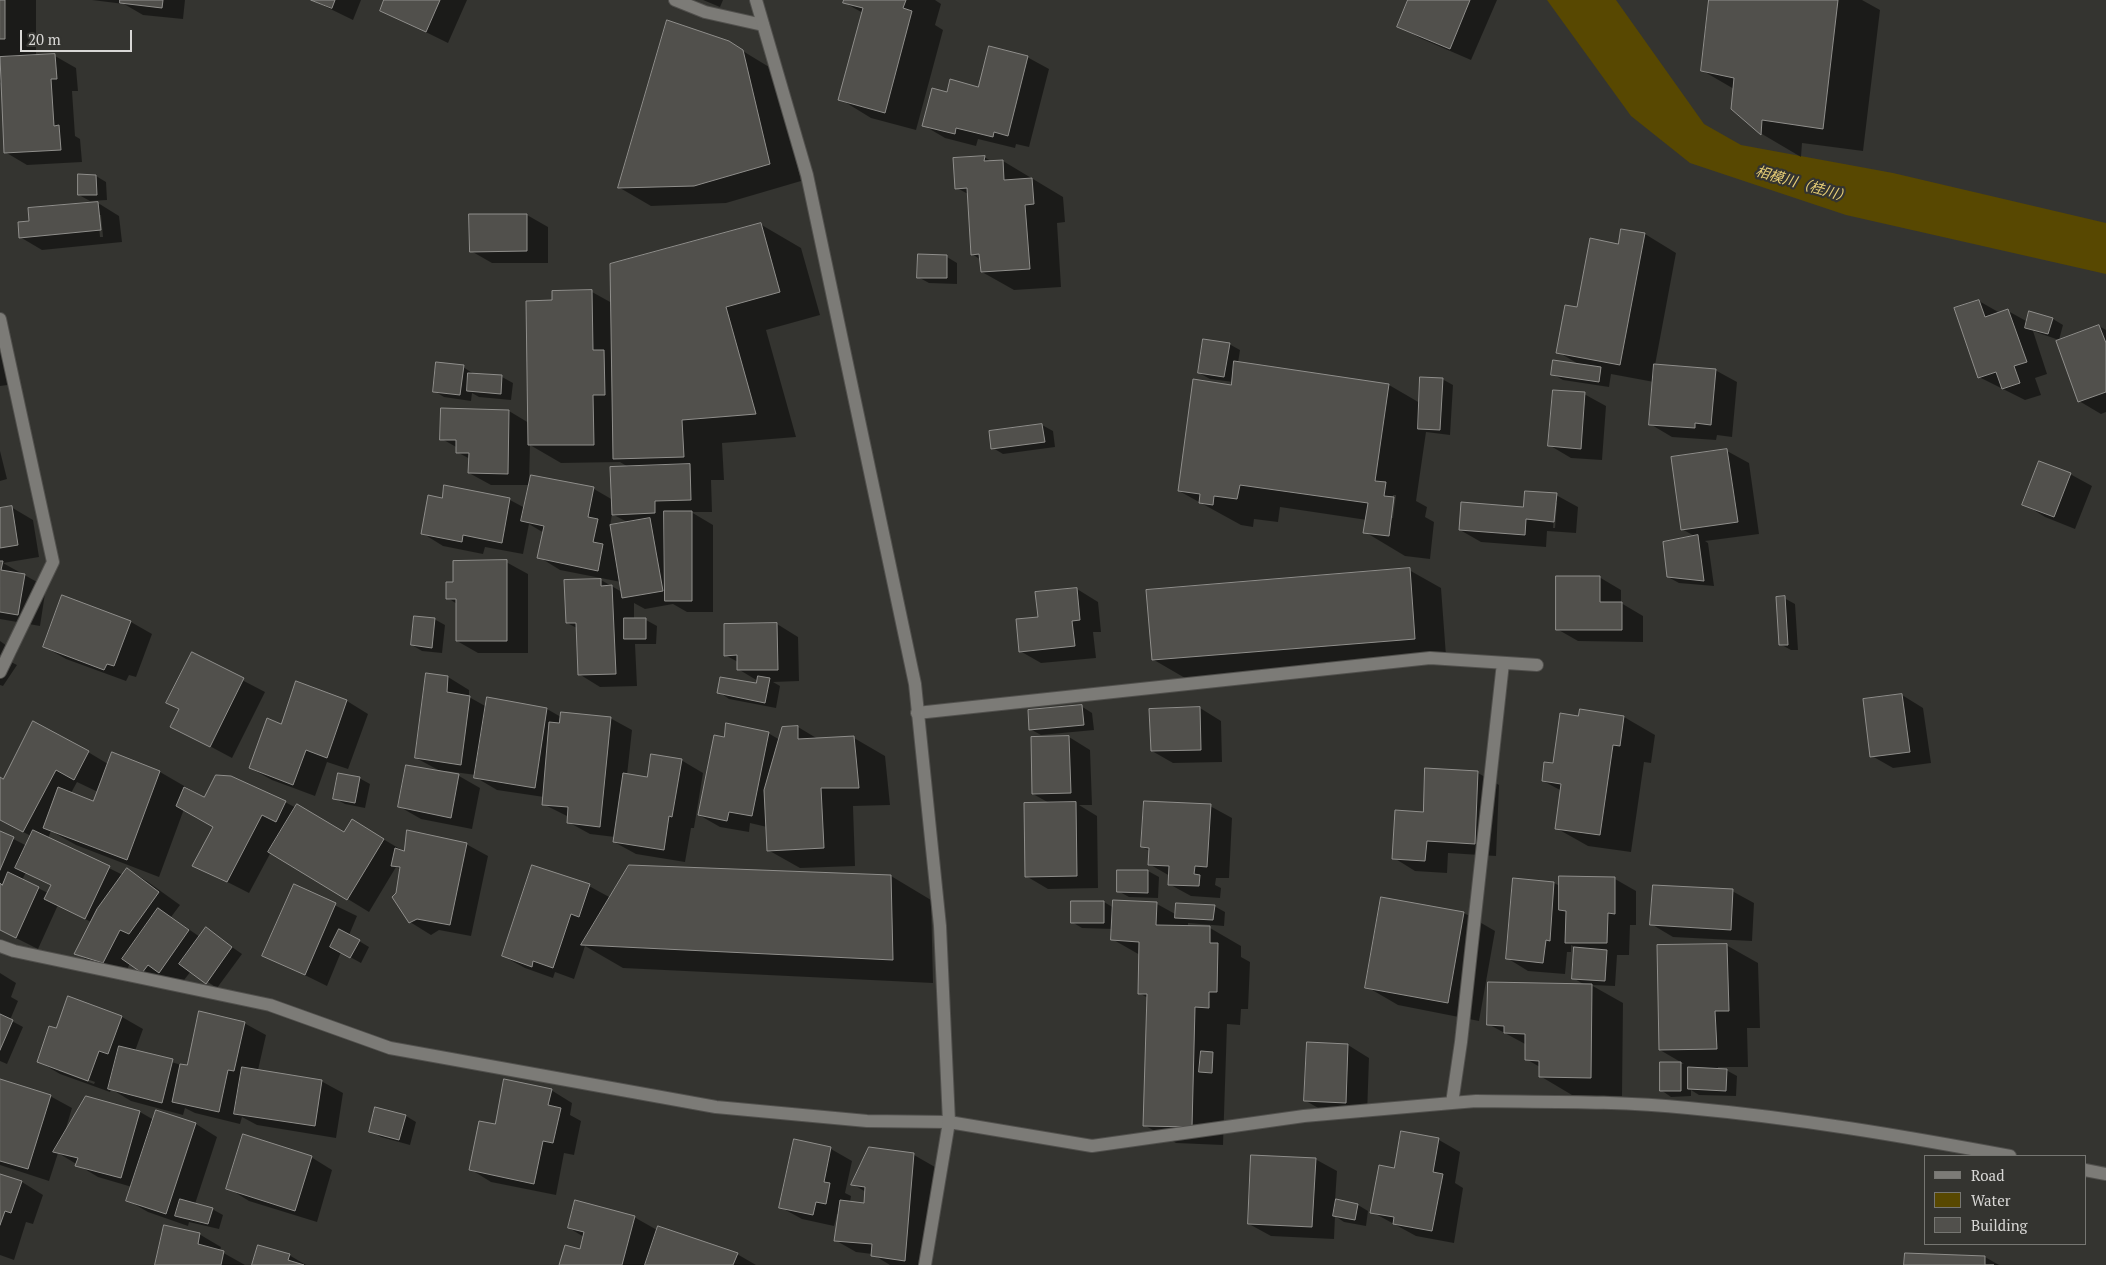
<!DOCTYPE html>
<html>
<head>
<meta charset="utf-8">
<style>
	body { margin:0 }
	#map { position:relative; width:2106px; height:1265px; overflow:hidden; background:#343430; font-family:"PT Serif",serif }
	canvas { display:block }
	.legend { position:absolute; left:1924px; top:1155px; width:162px; height:90px; box-sizing:border-box; background:#343430; border:1px solid #767672; margin:0; padding:6px 9px; list-style:none; font-size:15px; color:#d9d8d6 }
	.legend li { display:flex; align-items:center; gap:10px; height:25px }
	.legend b { width:25px; border:1px solid #767672 }
	.scale { position:absolute; left:20px; top:30px; width:112px; height:22px; box-sizing:border-box; border:2px solid #d9d8d6; border-top:0; padding-left:6px; font-size:15px; line-height:18px; white-space:nowrap; color:#d9d8d6; -webkit-text-stroke:4px #343430; paint-order:stroke }
</style>
</head>
<body>
<div id="map">
<canvas width="2106" height="1265"></canvas>
<ul class="legend">
<li><b style="height:6px;background:#7c7b77"></b>Road</li>
<li><b style="height:14px;background:#584801"></b>Water</li>
<li><b style="height:14px;background:#51504c"></b>Building</li>
</ul>
<div class="scale">20 m</div>
</div>
<script>
const g = document.querySelector('canvas').getContext('2d');
g.lineJoin = 'round';
function fill(path, color) { g.fillStyle = color; g.fill(path, 'evenodd'); }
function trace(path, color, width, dash) { g.strokeStyle = color; g.lineWidth = width; g.lineCap = dash ? 'butt' : 'round'; g.setLineDash(dash || []); g.stroke(path); }
function label(font, color, halo, rows, align = 'center') {
  g.font = font + ' "PT Serif","Noto Sans JP",serif'; g.lineWidth = 4.5; g.setLineDash([]); g.textBaseline = 'middle'; g.strokeStyle = halo; g.fillStyle = color; for (const [text, x, y, turn = 0] of rows) {
    g.save(); g.translate(x, y); g.rotate((+turn || 0) * Math.PI / 180); g.textAlign = isNaN(turn) ? turn : align; if (halo) g.strokeText(text, 0, 0); g.fillText(text, 0, 0); g.restore();
  }
}
const water = new Path2D(`
	M1547,0h69l88,124 37,21 152,28 213,50v51l-260,-59 -156,-52 -59,-47z`);
const shadow = new Path2D(`
	M0,0h36v56h19l21,12 2,23h-6l3,45 5,3 2,23 -55,3 -22,-13 -3,-68 -2,-2z
	M92,0h93l-2,19 -40,-4 -19,-11z
	M312,0h49l-8,20z
	M386,0h81l-19,43 -67,-33z
	M703,0h20l-3,7z
	M846,0h89l6,4 -6,21 8,5 -27,100 -45,-12 -31,-19 23,-86 -18,-10z
	M1410,0h87l-26,60 -51,-22 -21,-12z
	M1711,0h151l18,10 -17,141 -61,-8 -1,14 -39,-23 -30,-26 2,-19 -31,-18z
	M728,42l46,28 27,111 -75,22 -75,3 -31,-18z
	M1027,57l22,12 -20,78 -13,-3 -1,4 -37,-9 -2,7 -31,-8 -22,-13 25,-31 31,-5z
	M984,157l9,5 10,-1 60,36 2,25 -8,1 4,64 -47,3 -32,-18 -1,-12 -9,-6 -4,-60 -11,-6z
	M96,176l10,6 1,18 -17,1 -11,-6z
	M98,203l21,13 3,26 -80,8 -22,-13 11,-15zM98,215h3l2,22h-3z
	M527,215l21,12v36h-56l-21,-12z
	M760,224l41,24 19,67 -54,15 30,107 -74,6 2,37h-13l1,32h-21l22,13v87h-26l-14,-8 -28,5 -11,-6v16l12,1 11,6 -1,18h-21l2,42 -37,1 -21,-13 -2,-46 -10,-5 34,-43 21,12 -1,-10 -61,-12 -21,-13 5,-24 -15,-9 -6,30 -38,-7 -2,7 -40,-8 -21,-13 21,-34 2,-12 65,13 15,8 5,-23h-39l-22,-12 1,-14 -13,-7 1,-4 -16,-9 67,-28 20,12 24,-121v-10h39l20,11zM530,445l31,18 59,-1 10,6 -17,32 -19,-11 -65,-7zM612,514l17,9 -19,4z
	M1645,234l31,19 -21,112 60,5 22,12 -5,55 -15,-2 -1,5 -44,-3 -22,-13 4,-42 -43,-8 -2,13 -46,-7 -11,-6 28,-9 -22,-13 20,-43 41,-64z
	M947,257l10,6v21l-28,-1 -11,-6z
	M1979,301l21,12 8,-2 20,11 25,-3 10,6 -4,15 -26,-9 14,43 -12,4 6,17 -16,5 -46,-23z
	M2099,326l7,4v82l-5,2 -22,-13z
	M0,341l15,43 -15,2z
	M1229,344l11,6 -2,13 151,22 31,18 22,-24 11,6 -3,50 -24,-3 -10,69 11,6 -2,10 9,5 -4,37 -25,-3 -40,-24 2,-12 -87,-13 -2,15 -24,-3 -1,8 -12,-2 -62,-34 53,-105 1,-4 -23,-3 -11,-6zM1393,495h3l-3,23h-3z
	M463,367l11,7 28,3 11,6 -2,17 -32,-3 -7,-4 -1,8 -27,-4 -10,-6z
	M1584,394l22,12 -4,54 -31,-2 -22,-13z
	M1042,425l11,6 2,16 -52,7 -10,-6 -2,-15z
	M0,451l7,28 -7,2z
	M1727,451l22,12 10,71 -54,7 3,2 6,43 -35,-3 -11,-6 28,-40 -14,-8z
	M2070,474l22,12 -17,43 -30,-12 -21,-13z
	M1556,495l22,12 -2,26 -29,-2 -1,16 -65,-5 -21,-12zM1555,503h2l-2,25h-2z
	M11,507l22,13 6,37 -36,6 43,24 -6,39 -40,-7v-110z
	M506,562l22,12v79h-50l-21,-12v-37l-9,-6 6,-15z
	M1409,570l32,18 5,68 -261,22 -31,-18z
	M1599,577l22,13v13l22,13v26l-65,-1 -21,-12z
	M1077,589l21,13 3,30h-8l3,26 -55,5 -21,-12 20,-33z
	M63,597l68,25 21,12 -16,43 -7,-2 -3,6 -60,-22 -21,-12z
	M1784,598l11,6 3,46h-7l-11,-6z
	M434,619l11,6 -3,28 -20,-2 -10,-6z
	M777,624l21,13 1,44 -26,1 7,4 -4,22 -47,-9 -10,-7 38,-7 1,-4 -20,-12v-7l-13,-7z
	M0,641l17,12 -6,9 6,3 -14,21 -3,-1z
	M192,654l73,38 -33,66 -60,-32 8,-16z
	M427,674l21,3 21,13v7l18,10 2,-8 58,10 14,8 49,1 22,12 -5,45 21,3 33,-18 22,13 -9,55h-3l-6,34 -49,-8 -22,-12 1,-5 -25,-3 -22,-12 1,-5 -26,-13 1,-7 -47,-7 -22,-13 1,-2 -30,-4 -1,2 14,3 21,12 -8,41 -51,-10 -21,-12 42,-35 -26,-14z
	M297,683l50,18 21,13 -20,55 -21,-7 -12,34 -43,-16 -22,-12 32,-43z
	M1902,695l21,13 8,55 -38,5 -21,-12z
	M1081,706l11,7 2,17 -53,5 -11,-6z
	M1200,708l21,13 1,41 -49,1 -21,-12z
	M1581,710l43,7 31,18 -4,28 -7,-1 -13,90 -43,-6 -32,-18 6,-37 -19,-10 36,-64z
	M798,727l20,12 36,-1 31,18 5,49 -37,1 2,60 -55,2 -32,-18 -1,-23 -17,-4 -1,9 -29,-5 -21,-12 69,-82 12,7z
	M1069,737l21,13 2,55h-13l18,11 1,72 -50,1 -22,-13 25,-72 -18,-10z
	M88,752l20,12 4,-10 48,18 45,26 80,4 59,31h29l32,19 61,-8 22,12 -17,80 -32,-6 -8,5 -21,-13 -13,-28 4,-24 -5,-3 -27,45 -98,-60 -22,41 -55,-28 20,-39 -30,-17 -25,68 -83,-32 -25,-14 -3,7 75,37 4,-6 21,13 32,23 -9,12 29,20 6,-8 36,25 -25,34 -26,-17 -10,13 -38,-12 -13,-9 -5,11 -29,-9 -21,-12 16,-31 -33,-17 -20,44 -38,-19v-98l27,14 4,-10 -31,-16v-41l3,1zM77,782l21,10 -4,10 -23,-9zM26,872l26,14 -4,7 -26,-13z
	M1478,773l21,12 -3,71 -48,-3 -1,20 -32,-2 -21,-13 30,-45z
	M359,778l11,6 -5,24 -20,-4 -11,-6z
	M1210,806l22,12 -3,60h-13l-1,7 6,3 -1,10 -29,-2 -22,-12 1,-8 -21,-12 1,-13 -8,-4z
	M1118,871h30l11,6 -1,21 -29,-1 -11,-6z
	M891,876l40,24 2,83 -310,-15 -38,-22 -11,33 -19,-7 -2,6 -28,-10 -22,-12 86,-70 22,12z
	M1514,879l40,4 6,3 55,-7 21,12v34h-6l-1,30h-12l-2,31 -24,-1 32,18 -1,93 -50,-1 -32,-19v-9l-14,-8 1,-14 -39,-21 97,-39 -12,-7 2,-31 -4,-2v7h-4l-2,22 -37,-3 -21,-13z
	M295,886l62,30 -8,19 20,12 -8,16 -20,-11 -14,34 -63,-31z
	M1732,891l22,12 -2,38 -79,-4 -22,-13z
	M1104,902l10,6 43,-4 20,11 37,-9 11,6 -1,14 -36,-3v4l22,1 31,18v11l9,5 -2,47h-7l-1,16 -13,-1 -4,121 -47,-2 -32,-18 4,-127 -9,-5 1,-38 -28,-16 1,-10 -31,-1 -10,-6z
	M1464,913l31,18 -16,90 -81,-16 -31,-18z
	M1726,945l32,18 2,65h-13l1,39h-30v2l8,1 11,6 -1,20 -37,-1 -8,-5v6l-20,1 -10,-7v-27l23,1 -24,-14z
	M0,973l16,10 -5,14 7,4 -8,19 13,7 -16,37 -7,-3z
	M122,1017l21,12 -8,22 53,16 56,-44 22,12 -8,35 63,11 22,12 -7,45 -79,-13 -15,-8 -2,7 -45,-11 -10,-5 -2,7 -52,-14 -20,-12 -1,3 -50,-18 -22,-13 19,-31zM59,1069l36,13 -1,2 -35,-13z
	M1348,1045l21,13 -2,57 -40,-2 -21,-12z
	M0,1080l50,16 22,12 -8,27 22,-37 54,14 14,8 3,-9 39,13 21,13 -22,67 17,5 11,6 -4,14 -30,-7 -1,4 -40,-14 -21,-12 5,-13 -34,-10 -40,-24 -9,28 -49,-16z
	M551,1090l21,13 -2,12 11,6 -7,34 -10,-2 -8,42 -65,-13 -21,-13 26,-43z
	M406,1116l10,6 -6,23 -29,-8 -10,-6z
	M1402,1133l37,7 21,12 -5,31 8,5 -9,55 -38,-7 -44,-24 23,-42z
	M795,1140l36,9 21,12 -7,32 6,3 -1,6 15,2 1,-12 -14,-8 62,-29 21,12 -8,98h-37l-18,-11 -16,-2 -21,-12 4,-26h-2l-3,12 -32,-7 -22,-12z
	M311,1157l21,13 -15,52 -68,-21 -21,-13z
	M1315,1159l22,12 -2,30 23,4 10,6 -2,15 -22,-4 -9,-6 -1,23 -63,-3 -22,-12z
	M0,1175l22,7 21,13 -10,29 -7,-2 -12,38 -14,-5z
	M634,1217l23,13 80,24 19,11h-196l21,-15 3,-13 -15,-9z
	M199,1234l22,13 -1,4 25,14h-88z
	M289,1255l17,10h-53z
	M1985,1257l14,8h-93z`);
const building = new Path2D(`
	M0,0h5v39h-5z
	M120,0h43l-1,8 -42,-5z
	M311,0h24l-3,8z
	M384,0h56l-14,32 -46,-21z
	M844,0h62l-3,8 9,3 -27,102 -47,-13 25,-92 -20,-5z
	M1408,0h62l-20,49 -53,-22z
	M1709,0h129l-15,129 -61,-9 -1,15 -30,-26 3,-31 -33,-7z
	M667,20l62,21 14,9 27,114 -76,22 -76,2z
	M989,46l39,10 -20,80 -14,-4 -1,5 -37,-9 -1,6 -33,-8 10,-38 15,4 3,-13 28,8z
	M55,54l2,25h-6l3,47 5,-1 2,25 -57,3 -4,-96z
	M985,156l-1,5 19,-1 1,20 28,-2 2,26 -9,1 5,64 -49,3 -2,-18 -8,1 -4,-67 -12,1 -2,-31z
	M78,174l18,1 1,20h-19z
	M98,202l3,28 -82,8 -1,-16 11,-1 -1,-13z
	M469,214h58v37l-57,1z
	M761,223l19,69 -54,15 30,107 -74,6 2,37 -71,2 -3,-195z
	M1621,229l24,4 -25,132 -64,-12 9,-48 12,2 13,-69 28,6z
	M918,254l29,1v23h-30z
	M592,290l1,60h11l1,45h-12l1,50h-66l-2,-144 26,-1v-9z
	M1979,300l6,17 23,-8 19,53 -13,4 6,17 -18,6 -6,-17 -18,6 -24,-70z
	M2029,311l24,7 -5,16 -23,-6z
	M2099,325l7,18v49l-28,10 -22,-61z
	M1203,339l27,4 -6,34 -26,-4z
	M1553,360l48,7 -2,15 -48,-7z
	M1234,361l155,23 -14,97 11,1 -2,14 10,1 -5,39 -26,-3 5,-30 -128,-18 -3,14 -23,-3 -1,9 -14,-2 1,-9 -22,-3 15,-112 38,6z
	M436,362l28,3 -4,30 -27,-3z
	M1654,364l62,5 -5,56 -16,-2v5l-46,-3z
	M468,373l34,2 -1,19 -34,-3z
	M1420,377l23,1 -3,52 -22,-1z
	M1553,390l32,2 -4,57 -33,-3z
	M441,408l68,2 -1,64 -40,-1 1,-20h-13v-13h-16z
	M1042,424l3,18 -54,7 -2,-18z
	M1727,449l11,73 -57,8 -10,-73z
	M2039,461l32,12 -17,44 -32,-12z
	M690,464l1,36 -36,1v12l-43,2 -2,-48z
	M531,475l63,12 -6,30 10,2 -5,23 10,2 -5,27 -61,-13 7,-32 -23,-5z
	M444,485l66,13 -8,45 -39,-8 -1,7 -41,-8 7,-39 14,3z
	M1525,491l32,2 -3,29 -28,-3 -1,16 -66,-5 2,-28 62,5z
	M12,506l6,39 -18,3v-40z
	M664,511h28v90h-27z
	M650,518l13,73 -41,7 -12,-73z
	M1698,535l6,46 -37,-4 -4,-35z
	M507,560v81h-51v-42h-10v-17h7v-21z
	M0,561h3l-2,9 24,4 -7,41 -18,-3z
	M1410,568l5,71 -263,21 -6,-70z
	M1556,576h44v26h22v28h-66z
	M601,579v7l11,-1 4,89 -38,1 -2,-52h-10l-2,-43z
	M1077,588l3,32 -8,1 3,25 -56,6 -3,-33 22,-2 -3,-25z
	M62,595l69,26 -17,45 -7,-2 -3,6 -61,-23z
	M1785,596l3,49h-9l-3,-48z
	M414,616l21,2 -3,30 -21,-3z
	M624,618h22v21h-22z
	M777,623l1,47h-41v-15l-13,1v-32z
	M192,652l52,26 -34,69 -40,-20 9,-18 -13,-6z
	M426,673l22,3 -1,16 23,4 -9,69 -46,-7z
	M758,676l12,2 -5,25 -48,-10 3,-16 36,6z
	M296,681l51,19 -20,58 -21,-8 -13,35 -44,-17 18,-50 14,6z
	M1902,694l8,58 -40,5 -7,-58z
	M487,697l60,11 -12,80 -61,-10z
	M1082,705l2,20 -55,5 -1,-20z
	M1200,707l1,43 -50,1 -2,-42z
	M1580,709l44,7 -4,30 -7,-1 -13,90 -45,-6 6,-45 -19,-3 2,-19 9,1 7,-50 18,3z
	M561,712l50,5 -11,110 -33,-4 1,-16 -26,-2 7,-83 10,1z
	M33,721l56,30 -15,29 -18,-10 -33,62 -23,-12v-43l3,2z
	M726,723l43,9 -17,84 -23,-4 -2,9 -29,-6 16,-80 10,2z
	M798,726v13l56,-3 5,52h-38l3,60 -57,3 -3,-61 18,-63z
	M1069,736l2,57 -39,1 -1,-57z
	M112,752l48,19 -33,89 -84,-32 15,-41 35,14z
	M651,754l31,5 -10,58 -3,-1 -5,34 -51,-8 10,-69 24,4z
	M406,765l53,9 -8,44 -53,-11z
	M1425,768l53,3 -3,73 -48,-3 -2,20 -33,-2 3,-49 28,2z
	M338,773l22,4 -5,26 -22,-4z
	M216,775l15,1 55,25 -10,21 -14,-7 -35,67 -35,-16 21,-39 -37,-21 8,-19 20,10z
	M1144,801l67,3 -4,63 -12,-1 -1,8 6,1 -1,11 -31,-1 1,-19 -21,-1 1,-17 -8,-1z
	M1076,802l1,74 -52,1 -1,-74z
	M297,804l47,28 8,-13 32,20 -37,61 -79,-48z
	M33,830l77,36 -25,53 -41,-20 7,-14 -36,-17z
	M407,830l60,13 -17,82 -33,-6 -8,4 -17,-26 4,-4 4,-26 -9,-1 4,-18 9,3z
	M0,831l14,6 -14,33z
	M532,865l58,19 -11,33 -8,-3 -18,54 -20,-7 -1,6 -30,-11z
	M629,865l262,10 2,85 -312,-15z
	M127,868l32,24 -30,42 -9,-4 -17,33 -29,-9 23,-45z
	M1117,870h31v23l-31,-1z
	M8,872l31,15 -23,51 -16,-8v-47l2,2z
	M1559,876l56,1v37l-7,-1 -1,30h-42l1,-32 -7,-1z
	M1513,878l41,4 -4,59 -4,-1 -3,23 -37,-4z
	M294,884l42,19 -31,72 -43,-19z
	M1653,885l80,4 -2,41 -81,-5z
	M1381,897l83,15 -16,91 -83,-15z
	M1113,900l44,2 -1,23 54,1v17h8l-1,49h-8v16l-14,-1 -3,120 -49,-1 4,-132h-9l1,-52 -28,-2z
	M1071,901h33v22h-33z
	M1176,903l39,2 -2,15 -38,-2z
	M158,908l31,22 -30,43 -11,-8 -6,8 -20,-14z
	M206,927l26,20 -26,37 -27,-20z
	M339,929l21,11 -10,18 -20,-11z
	M1727,944l2,67h-14l2,38 -58,1 -2,-105z
	M1574,947l33,3 -2,31 -33,-2z
	M1488,982l104,2 -1,94 -52,-1v-16l-14,-1v-26l-21,-1v-7l-17,-1z
	M68,996l54,20 -14,38 -9,-3 -11,30 -51,-19 12,-36 7,2z
	M199,1011l46,11 -11,49 -6,-1 -9,42 -47,-10 8,-38 7,1z
	M0,1014l13,6 -13,30z
	M1307,1042l41,2 -2,59 -42,-2z
	M119,1046l54,13 -11,44 -54,-14z
	M1201,1051l12,1 -1,21 -13,-1z
	M1660,1062h21v29h-21z
	M242,1067l80,13 -7,46 -81,-12z
	M1688,1067l39,2 -1,22 -38,-2z
	M0,1079l51,16 -23,74 -28,-8z
	M504,1079l48,10 -4,16 13,3 -8,35 -10,-2 -9,43 -65,-14 10,-49 16,3z
	M86,1096l54,15 -19,67 -46,-12 3,-8 -25,-6z
	M375,1107l31,8 -7,25 -30,-8z
	M156,1110l40,13 -30,91 -40,-13z
	M1401,1131l38,7 -6,34 10,2 -11,57 -39,-7 1,-7 -24,-4 9,-48 15,3z
	M243,1134l69,22 -17,55 -69,-22z
	M794,1139l37,8 -7,35 6,1 -4,21 -10,-2 -3,13 -34,-7z
	M869,1147l45,6 -9,108 -34,-5 1,-12 -38,-3 6,-41 24,3 1,-16 -14,-2z
	M1251,1155l65,3 -4,69 -64,-3z
	M0,1174l22,7 -11,32 -6,-2 -5,14z
	M180,1199l33,9 -5,16 -33,-8z
	M1336,1199l22,5 -3,16 -22,-4z
	M575,1200l60,16 -13,49h-63l6,-20 15,4 4,-17 -16,-4z
	M164,1225l36,8 -2,11 26,7 -3,14h-66z
	M658,1226l80,27 -5,12h-88z
	M258,1245l32,9 -2,6 16,5h-52z
	M1905,1253l80,3v9h9h-90z`);
const street = new Path2D(`
	M675,0l30,12 58,13
	M0,319l53,243 -53,110
	M917,713l513,-55 107,7
	M0,946l14,5 256,54 120,43 326,59 151,14 82,1 143,24 212,-30 148,-13 24,-2c71,1 142,0 212,7 109,10 215,28 322,48
	M1452,1103l9,-61 42,-379
	M2085,1170l21,4`);
const secondary = new Path2D(`
	M756,0l51,175 108,509 25,242 9,196 -24,143`);
const waterNames = [
	["相模川（桂川）",1803,185,16]
];
fill(water, '#584801');
fill(shadow, '#0007');
fill(building, '#51504c');
trace(building, '#8f8e8b', 1);
trace(street, '#51504d', 14);
trace(secondary, '#51504d', 14);
trace(street, '#7c7b77', 12);
trace(secondary, '#7c7b77', 12);
label('italic 14px', '#e9d077', '#343430', waterNames);
</script>
</body>
</html>
